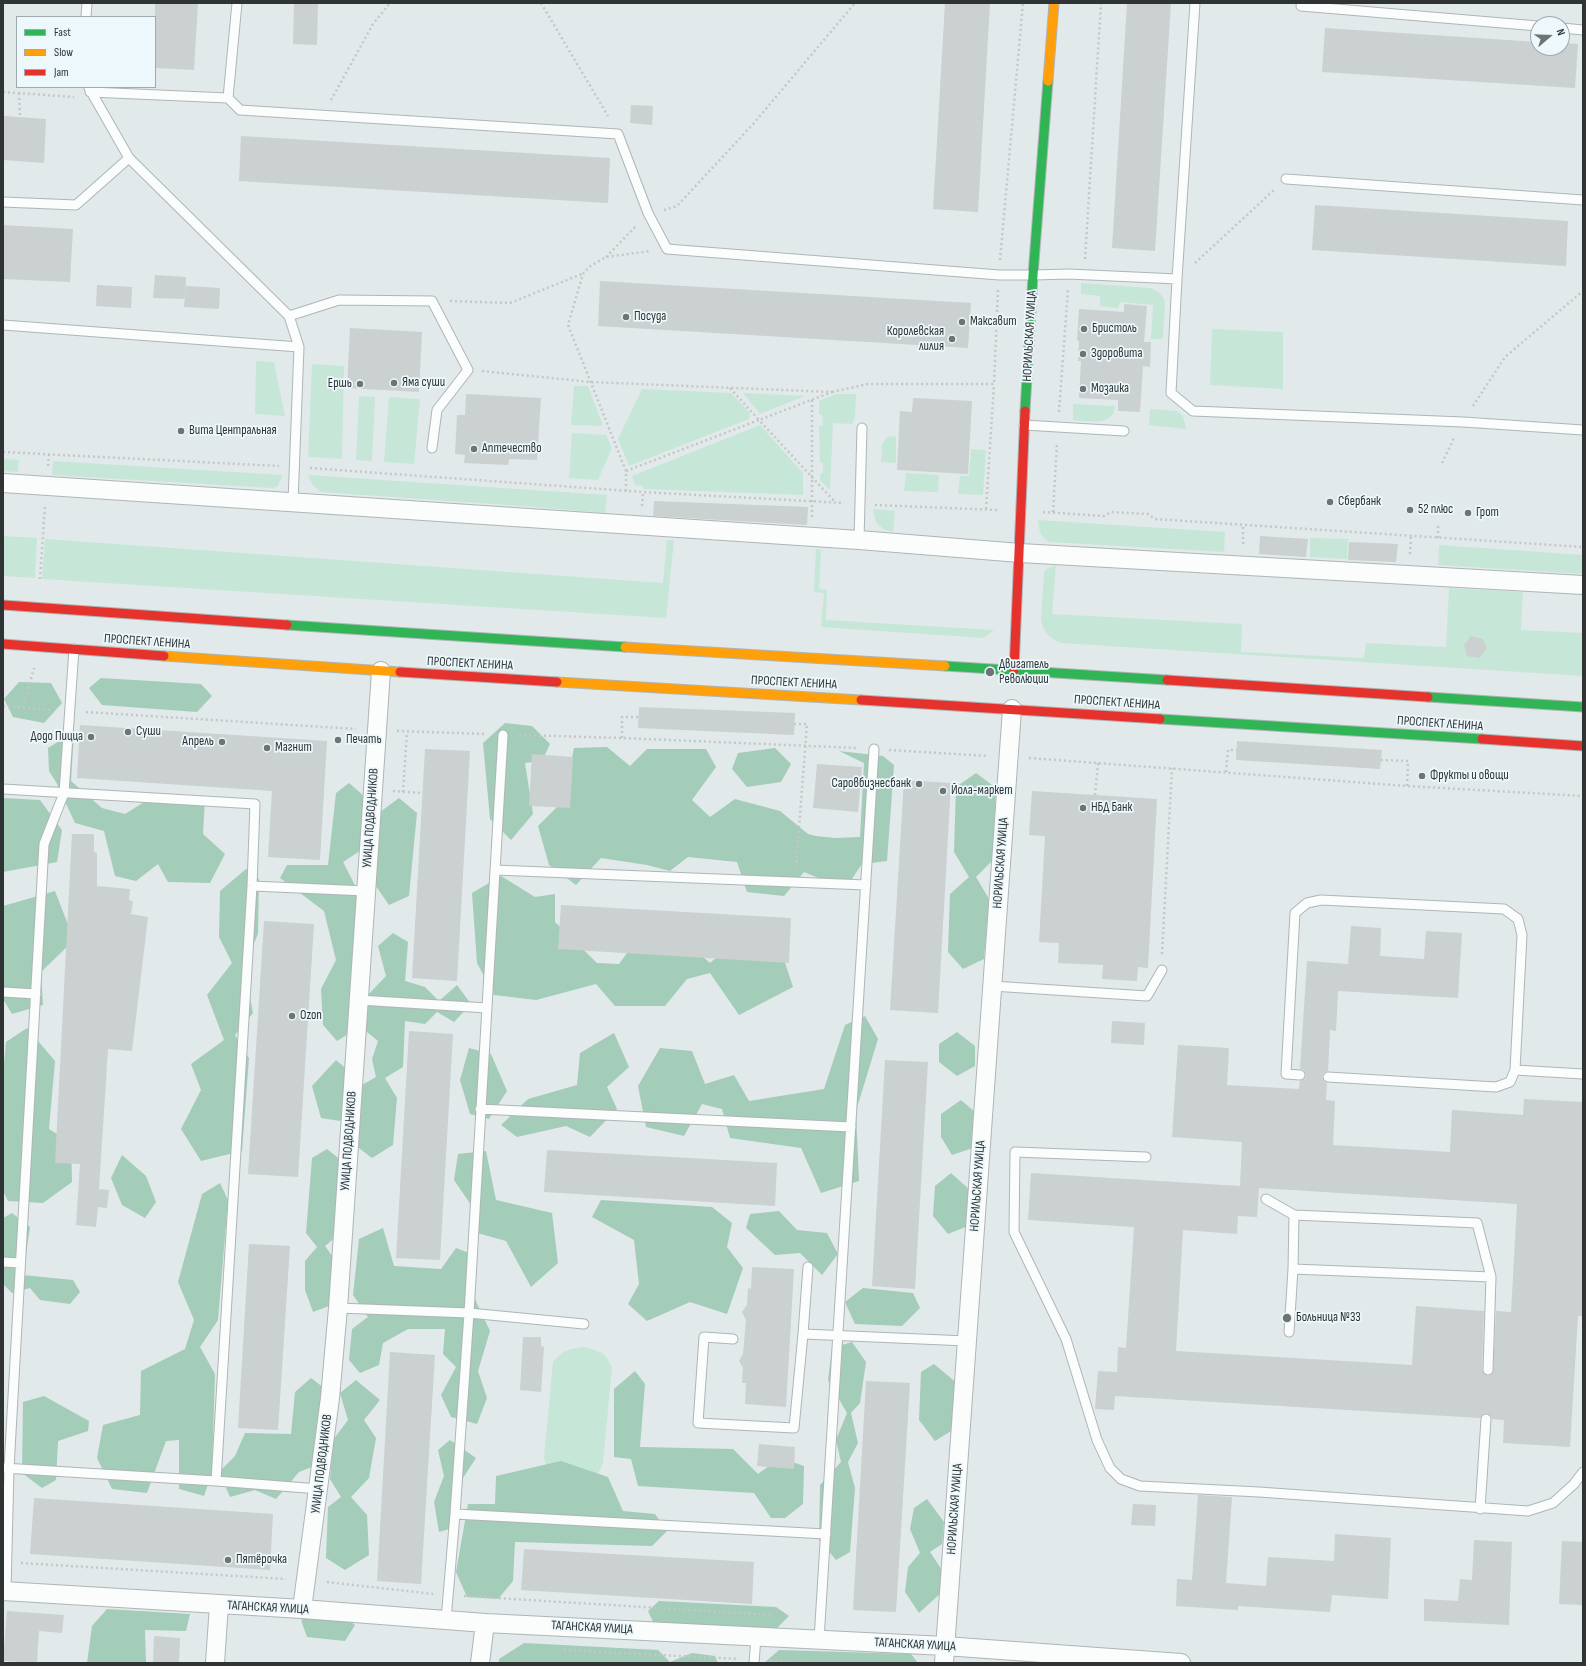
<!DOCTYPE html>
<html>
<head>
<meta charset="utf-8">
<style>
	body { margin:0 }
	#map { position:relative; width:1586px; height:1666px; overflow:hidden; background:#e2e9ea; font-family:"Sofia Sans Condensed",sans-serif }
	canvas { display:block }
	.frame { position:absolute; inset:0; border:4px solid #2f3334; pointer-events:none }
	.legend { position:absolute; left:16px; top:16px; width:140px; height:72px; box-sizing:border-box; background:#ecf8fb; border:1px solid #a0a9ab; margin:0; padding:5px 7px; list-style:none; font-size:12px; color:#2f3334 }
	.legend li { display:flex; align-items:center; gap:8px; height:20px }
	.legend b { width:20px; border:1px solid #a0a9ab }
	.north { position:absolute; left:1530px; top:16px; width:40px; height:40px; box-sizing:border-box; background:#ecf8fb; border:1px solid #a0a9ab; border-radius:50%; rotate:71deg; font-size:11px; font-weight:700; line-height:16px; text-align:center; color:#2f3334 }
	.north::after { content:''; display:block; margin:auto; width:14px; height:18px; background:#6e7374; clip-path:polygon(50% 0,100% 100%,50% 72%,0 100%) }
</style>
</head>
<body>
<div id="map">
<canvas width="1586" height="1666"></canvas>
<div class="frame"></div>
<ul class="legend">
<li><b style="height:5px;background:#30b455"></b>Fast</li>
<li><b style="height:5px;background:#ff9f0a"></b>Slow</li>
<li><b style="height:5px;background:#e5322d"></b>Jam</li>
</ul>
<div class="north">N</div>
</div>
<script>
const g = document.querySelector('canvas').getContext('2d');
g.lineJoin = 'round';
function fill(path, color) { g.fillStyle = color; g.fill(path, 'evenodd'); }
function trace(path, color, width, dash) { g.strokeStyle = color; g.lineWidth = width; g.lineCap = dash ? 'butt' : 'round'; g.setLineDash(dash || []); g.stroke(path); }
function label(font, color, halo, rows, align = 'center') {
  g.font = font + ' "Sofia Sans Condensed",sans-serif'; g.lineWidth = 3.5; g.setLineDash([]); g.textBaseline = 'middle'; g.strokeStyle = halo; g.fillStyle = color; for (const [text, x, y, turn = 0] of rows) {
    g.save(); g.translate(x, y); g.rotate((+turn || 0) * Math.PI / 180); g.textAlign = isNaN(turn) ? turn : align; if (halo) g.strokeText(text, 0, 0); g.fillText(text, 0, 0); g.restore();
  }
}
const green = new Path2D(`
	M1081,283l70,5c6,3 11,6 14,13l-2,38h-12l2,-34 -33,-3 -2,6 -18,-2v-10l-19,-2z
	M1212,329l71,3v57l-73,-4z
	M256,361l18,1 11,54 -30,-2z
	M312,364l32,2 -2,93 -34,-2z
	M574,386h14l15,40 -32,-1z
	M642,389l89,4 19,20 -1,6 -120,47 -11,-27z
	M743,393l62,3 -45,18z
	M836,394h20l-1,23 -3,7 -19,-1 -3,67 -10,-10v-6l3,-1v-10l-3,-1 -1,-36 4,-1 -1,-10 -3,-1v-13z
	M359,396l16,1 -3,64 -16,-1z
	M389,397l31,2 -6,65 -30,-2z
	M1073,404l42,2c0,21 -28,15 -42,14z
	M1150,409l27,2 6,5 3,13 -37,-4z
	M760,425l43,48v22l-159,-6 -2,-3 -7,-1 -3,-9z
	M572,433l34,2 6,13 -14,32 -29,-2z
	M896,436v27l-15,-1 1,-17 5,-8z
	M971,449l15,1 -3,45 -25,-1 2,-18h9z
	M3,459l16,1 -1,12 -15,-1z
	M53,461l230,14 -6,12 -5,1 -220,-13z
	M906,473l33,2 -1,17 -34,-1z
	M308,475l299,20 -2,18 -84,-7 -200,-14c-7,-5 -10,-9 -13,-17z
	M873,509l22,2 -2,21c-13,-2 -19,-10 -20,-23z
	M1038,520l187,12 -1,20 -175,-10c-9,-5 -10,-12 -11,-22z
	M3,536l34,2 -2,40 -32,-2z
	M1310,538l38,1 -1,20 -37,-2z
	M45,539l618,44 4,-43h7l-8,78 -624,-39z
	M1439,545l144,10v19l-145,-9z
	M816,549l5,1 -2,39 8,1 -1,30 168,10 -10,8 -163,-11 3,-34 -10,-1z
	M1056,565l-4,49 190,10 -1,28 123,6 2,-15 80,4 3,-59 74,4 -2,38 62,3v43l-522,-33c-12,-5 -18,-11 -20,-24l3,-47 2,-3z
	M585,1347c15,4 20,5 27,20l-9,96 -6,12 -50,-7 -3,-10 9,-96c11,-13 16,-13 32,-15z`);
const forest = new Path2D(`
	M101,678l100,6 11,12 -15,16 -95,-7 -13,-17z
	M19,682l32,1 11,20 -18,20 -31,-6 -9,-18z
	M505,723l27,3 18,18 -8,17 -17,2 8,51 -22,26 -21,-21 -7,-76z
	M74,732l-3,49 31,27 23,6 32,-20 48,4 -2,36 22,20 -15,29 -42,-1 -10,-18 -22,17 -21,-5 -11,-45 -29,-8 -19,-41 -7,-11 -1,-23z
	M607,747l23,19 17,-17h59l10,18 -24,33 18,17 25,-18 45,12 28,23 8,2 19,2 25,-1 4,-74 -25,-12 44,5 11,9 -7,96 -25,3 -17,25 -41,-17 -20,24 -37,-4 -10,-30 -49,-5 -18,14 -23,-6 -46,-7 -25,27 -27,-20 -11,-39 25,-25 11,-53z
	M775,748l16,16 -10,18 -34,5 -15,-18 6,-16z
	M976,773l20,15 -3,72 -17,17 13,22 -5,60 -21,10 -15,-17 2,-58 19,-17 -15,-25 2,-65z
	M349,783l16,14 -2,52 -20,13 19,37 -9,132 -16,10 -14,-16 -2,-36 15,-29 -12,-49 -44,-33 7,-13h41l8,-72z
	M3,798l37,2 22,30 -5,32 -54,10z
	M399,798l18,15 -8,83 -20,9 -16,-23 3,-67z
	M246,869l13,10 -1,55 -14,32 9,47 -18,22 14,23 -7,93 -41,10 -20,-32 20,-39 -10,-26 33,-24 -17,-45 25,-32 -13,-26 1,-46z
	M501,876l34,21 20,-3v28l42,41 22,1 16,-22 57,5 18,16 32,-28 35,3 16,49 -54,28 -29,-42 -23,6 -22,27h-50l-19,-22 -60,16 -42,-5 -17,-32 -5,-70z
	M55,891l19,49 -33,32 2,33 -31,9 -9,-15v-93z
	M393,933l15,9 -3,39 20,6 14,14 18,-16 14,19 -17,18 -17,-10 -12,12 -20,-3 -2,46 -18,11 12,20 -4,47 -21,13 -17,-13 5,-59 16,-9 -4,-18 6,-18 -16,-13 4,-31 20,-21 -8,-30z
	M865,1016l13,23 -22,72 3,70 -38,12 -20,-45 -71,-10 -8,-29 -20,-5 -18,32 -38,-9 -8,-41 22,-38 32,3 13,33 29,-9 15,26 75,-12 21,-64z
	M27,1028l28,33 -6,68 22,14 1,39 -29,21 -35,-2 -5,-10v-117l3,-32z
	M957,1032l18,14v20l-18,10 -18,-14v-18z
	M614,1033l15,34 -22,20 10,22 -27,28 -24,-11 -49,11 -16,-12 27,-26 49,-14 3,-32z
	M469,1048l22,6 16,37 -18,28 -19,-5 -10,-34z
	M336,1060l13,11v35l-9,15 -19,-3 -9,-32z
	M961,1100l15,13v34l-24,8 -11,-18v-23z
	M327,1149l15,12 -5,75 -12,10 11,15 -7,45 -16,6 -8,-22v-29l12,-14 -11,-14 6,-75z
	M486,1151l10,49 56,13 6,50 -27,24 -25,-46 -36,-10 1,-26 -17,-25 4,-26z
	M122,1155l24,21 10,26 -11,16 -23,-13 -11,-27z
	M951,1173l20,18 -3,35 -20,8 -15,-18 2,-30z
	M220,1183l8,17 -10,120 -18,27 15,27 -3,98 -8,24 -25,-7v-49l-13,1 -19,52 -35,-4 -15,-31 6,-33 37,-10 1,-44 44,-22 9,-29 -16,-38 24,-88z
	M601,1200l111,7 20,16 -5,24 16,21 -16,46 -37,-12 -43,19 -19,-17 11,-20 -5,-44 -42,-23z
	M779,1211l18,19 30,3 11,21 -16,21 -22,-22 -25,2 -29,-27 4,-14z
	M12,1213l18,14 -7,48 50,5 7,12 -10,12 -30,-4 -10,-12 -18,5 -9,-9v-66z
	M383,1228l11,38 47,3 15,-21 21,8 -2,43 15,32 -12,40 9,27 -10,26 -26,-7 -10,-22 15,-28 -13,-13 2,-25h-37l-25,14 -4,22 -19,8 -11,-13 3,-31 16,-12 -15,-22 6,-56z
	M863,1288l50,5 7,15 -18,18 -47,-2 -10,-22z
	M852,1342l14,20 -6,41 -9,10 7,30 -10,19 7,26 -5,64 -14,8 -17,-20 1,-55 21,-23 -5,-22 11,-27 -19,-33 4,-32z
	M934,1364l24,20 -2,44 -21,13 -16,-21 2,-48z
	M635,1371l10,13 -5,63 93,2 25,25 22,-16 24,8 -1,38 -18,14h-14l-17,-25 -116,-7 -7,-27 -17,-2v-68z
	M311,1378l13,10 -7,77 -18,7 -23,27 -21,-9 -25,7 -11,-25 16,-16 10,-23 46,1 4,-42z
	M356,1380l24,20 -16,20 12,18 -7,40 -18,19 16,18 2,40 -24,15 -19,-12 2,-51 13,-10 -11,-18 3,-39 15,-20 -8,-27z
	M44,1396l45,25 -1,10 -30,10 -2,39 -14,8 -20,-15 1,-71z
	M450,1440l26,18 -13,20 -7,49 -17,5 -5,-30 10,-26 -6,-26z
	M561,1461l47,16 15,34 32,3 12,17 -15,15 -137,-4 -2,39 -15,18 -31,-2 -11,-25 12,-68h27l1,-28z
	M927,1499l17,23 -2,22 -12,8 12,18v22l-23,21 -14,-21 3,-25 12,-14 -10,-24 4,-21z
	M659,1601l117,6 13,9 -15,15 -119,-5 -7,-15z
	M107,1609l83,5 -4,17 -41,-1 1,33h-59l5,-37z
	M316,1613l27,3 12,9 -10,16 -38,-4 -6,-17z
	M524,1643l134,7 12,12 22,-9 23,3 3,7h-219v-4z
	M779,1650l132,4 7,9h-154z`);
const building = new Path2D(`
	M155,3h43l-4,67 -39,-2z
	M294,3h24l-1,42 -24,-1z
	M945,3h45l-12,209 -45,-3z
	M1127,3h44l-16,248 -43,-3z
	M1325,28l213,14v6h24v-5l16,1 -3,44 -253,-16z
	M631,105l22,1 -1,19 -22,-2z
	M3,116l43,3 -2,44 -41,-3z
	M241,136l369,22 -2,45 -369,-22z
	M1315,205l253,16 -2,45 -254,-16z
	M3,225l70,4 -3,53 -67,-3z
	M155,275l31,2 -1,22 -32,-1z
	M600,281l371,22 -3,45 -370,-22z
	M97,285l35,2 -1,21 -35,-2z
	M186,286l34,2 -1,21 -35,-2z
	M1124,304l23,2 -3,36h7l-1,25 -7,-1 -3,46 -22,-1v-11l-39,-2 2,-37h-3l1,-20 -2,-1 2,-31 45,3z
	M350,328l72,4 -3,60 -72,-4z
	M466,394l75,4 -4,62 -28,-1 -1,6 -44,-2 1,-8 -10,-1 2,-39h8z
	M913,398l59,3 -4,73 -71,-4 3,-59 12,1z
	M654,501l154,6 -1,18 -154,-9z
	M1260,536l48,3 -2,18 -47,-3z
	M1349,542l49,2 -2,18 -48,-2z
	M1471,636l12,3 4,10 -8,9 -12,-2 -3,-11z
	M639,707l156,6 -1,22 -156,-7z
	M80,725l247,16 -7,119 -52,-3 4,-66 -195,-13z
	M1237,741l145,9 -2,19 -144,-9z
	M425,749l45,2 -13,230 -45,-3z
	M532,754l41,3 -3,51 -41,-2z
	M817,764l45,3 -4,45 -45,-4z
	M904,780l47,3 -13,230 -48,-3z
	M1032,791l125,8 -9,169 -10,-1 -1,14 -35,-2 1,-14 -45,-2 1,-20 -20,-1 6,-106 -16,-1z
	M72,834h22v18l3,1v33l33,3 -1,11 4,1 -2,13 17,3 -16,134 -24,-2 -9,140 10,1 -2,18 -9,-1 -2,20 -20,-2 4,-61 -25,-1z
	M561,905l230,13 -2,45 -231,-14z
	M264,921l50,3 -16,253 -50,-3z
	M1351,926l30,2 -1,28 44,3 2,-28 36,2 -4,65 -120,-7 -2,40 -6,-1 -2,41 -5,2 -1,4 2,5 3,1 -1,17 9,1 -2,44 117,7 2,-42 71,5 1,-16 59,3v214h-5l-8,131 -67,-4 1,-23 -12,-1 -1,-3 -4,-3 -4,1 -3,4 -365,-22 -1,14 -19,-1 3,-38 19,1 1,-25 8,1 8,-121 -106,-7 3,-47 209,13 2,-44 -70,-5 6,-92 51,3 -2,37 72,4 1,-8 5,-2 1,-4 -2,-5 -4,-1 7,-108 41,3zM1259,1188l258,16 -6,108 -15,-1 -3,62 -5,3 -3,-1 -3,-5 2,-59 -68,-5 -4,59 -236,-14 7,-121 54,4 1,-18 19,1z
	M1112,1021l33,2 -1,22 -33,-2z
	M409,1031l44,3 -13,226 -44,-2z
	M885,1060l43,2 -13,227 -43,-3z
	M547,1150l230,13 -2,43 -231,-14z
	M249,1244l41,2 -12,184 -40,-2z
	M752,1267l42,2 -8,138 -41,-3 1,-21h-4l1,-15 -4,-7 4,-7 3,-34 -4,-8 5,-7 1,-17 3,1z
	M523,1337h18v9l3,1 -3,45 -21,-2z
	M390,1352l45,3 -14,229 -44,-3z
	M866,1381l44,2 -14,229 -43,-2z
	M759,1444l36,3 -1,22 -37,-3z
	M1198,1495l34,2 -6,86 40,3 2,-29 66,4 1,-27 56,4 -3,61 -56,-4 -2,17 -92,-6v4l-62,-4 1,-27 15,1z
	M34,1498l239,16 -3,56 -240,-16z
	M1133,1504l23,1 -1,21 -24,-1z
	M1474,1540l38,2 -3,83 -85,-4v-22l34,2 2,-22 12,1z
	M1562,1541l21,1v63l-24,-1z
	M524,1549l230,13 -2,42 -231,-14z
	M7,1611l57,4 -2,18 -23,-2 -2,32 -34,-2z
	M154,1636l26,2 -1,25h-26z`);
const path = new Path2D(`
	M541,3l67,113
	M3,92l71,5
	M19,93l1,24
	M331,100l42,-76 17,-21
	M664,210l13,-4 77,-83 101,-120
	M606,257l30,-31
	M1085,259l16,-256
	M1000,260l23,-257
	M1195,263l79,-73
	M450,301l60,2 72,-29
	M482,371l108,11 242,10 -73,28 -29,-32
	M832,392l36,-8h126l4,-94
	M1473,406l32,-49 78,-66
	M1059,412l9,-123
	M3,452l276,14
	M1442,463l12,-25
	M48,466l1,-12
	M310,468l333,24 201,11
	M626,471l-58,-146 15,-51 6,-7 17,-10 45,-6
	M626,491v-20l133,-51 76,82
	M875,505l123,5
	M642,506l1,-13
	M986,509l8,-125
	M1043,512l61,4 7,-4 37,2 7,5 428,28
	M1053,512l4,-69
	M812,517v-117
	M1438,538v-14
	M1243,544v-18
	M1410,554l1,-18
	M40,579l5,-73
	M3,706l50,4
	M23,708l11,-40
	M86,712l270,17
	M794,724h13l-11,143
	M397,731l89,3
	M519,735l103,3 236,10
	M622,738v-21h16
	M889,750l99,6
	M1029,758l378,28 176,10
	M1381,760l27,1 -1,25
	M1226,772l2,-22h9
	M393,791l30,2
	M403,792l4,-60
	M1095,795l3,-32
	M1162,954l10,-186
	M21,1563l265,16
	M327,1582l106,12
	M464,1596l309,19
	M564,1650l175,9
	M770,1661l40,2`);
const lane = new Path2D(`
	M1195,3l-18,276 -6,114 22,18 270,11 120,8
	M1301,6l237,20
	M86,17l1,-14
	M1562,28l21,2
	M89,88l40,70 160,158 10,31 -6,155
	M90,92l138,6 12,12 378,24 30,79 19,36 332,26h34l36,-1 108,5
	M228,98l9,-95
	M1286,179l297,21
	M3,202l73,3 53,-47
	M289,316l50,-16 93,1 36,69 -31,40 -5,38
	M3,325l296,22
	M1024,425l100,6
	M859,540l3,-112
	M3,789l252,15 -3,82 -36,595 -213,-13
	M495,870l371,15
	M252,886l114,5
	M992,986l155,10 15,-26
	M3,992l33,2
	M359,1000l128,8
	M1515,1070l68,4
	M1300,1075l-14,-1 9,-161 12,-10 14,-3 183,9 14,10 4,16 -7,135 -5,12 -14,5 -168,-10
	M480,1109l371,18
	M1146,1157l-131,-5 -1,80 52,107 31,101 13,28 11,11 19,7 119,6 269,19 25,-8 21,-19 9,-12
	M1266,1199l28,16 -1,54 198,8 -3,93
	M1294,1215l183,8 14,54
	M3,1262l17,1
	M338,1308l131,5 115,11
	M1289,1332l4,-63
	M803,1334l5,-67
	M733,1339l-29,-2 -6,86 96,5 9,-94 164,7
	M216,1481l103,8
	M1480,1509l6,-90
	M455,1514l371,20
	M6,1591l3,-123 35,-624 20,-51 10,-144
	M446,1620l9,-106 14,-201 34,-578
	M819,1640l55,-891
	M754,1663l2,-26`);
const street = new Path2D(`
	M3,483l856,57 161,13 563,32
	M3,1591l299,18 183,14 460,23 236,17
	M302,1609l28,-211 8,-90 43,-637
	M215,1663l4,-58
	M480,1663l5,-40
	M944,1663l68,-954`);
const fast = new Path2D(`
	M1025,411l8,-136 15,-194
	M287,625l338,22
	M945,666l222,14
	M1428,697l155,10
	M1160,719l322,20`);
const slow = new Path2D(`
	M1048,81l6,-78
	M625,647l320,19
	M164,656l236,16
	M557,682l304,18`);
const jam = new Path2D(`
	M3,605l284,20
	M3,644l161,12
	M1014,670l11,-259
	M400,672l157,10
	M1167,680l261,17
	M861,700l299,19
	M1482,739l101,7`);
const markers = [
	[626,317,4,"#6e7374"],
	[962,322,4,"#6e7374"],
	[1084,329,4,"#6e7374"],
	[952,339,4,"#6e7374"],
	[1083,354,4,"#6e7374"],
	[394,383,4,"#6e7374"],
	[360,384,4,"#6e7374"],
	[1083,389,4,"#6e7374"],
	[181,431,4,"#6e7374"],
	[474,449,4,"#6e7374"],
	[1330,502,4,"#6e7374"],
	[1410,510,4,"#6e7374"],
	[1468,513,4,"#6e7374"],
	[990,672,5,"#6e7374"],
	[128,732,4,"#6e7374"],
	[91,737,4,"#6e7374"],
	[338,740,4,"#6e7374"],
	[222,742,4,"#6e7374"],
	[267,748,4,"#6e7374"],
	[1422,776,4,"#6e7374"],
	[919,784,4,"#6e7374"],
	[943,791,4,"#6e7374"],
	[1083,808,4,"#6e7374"],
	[292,1016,4,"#6e7374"],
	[1287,1318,5,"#6e7374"],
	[228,1560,4,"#6e7374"]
];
const poiNames = [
	["Посуда",634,317],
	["Максавит",970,322],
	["Бристоль",1092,329],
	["Королевская",944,332,"right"],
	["лилия",944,347,"right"],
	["Здоровита",1091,354],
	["Яма суши",402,383],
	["Ершь",352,384,"right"],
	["Мозаика",1091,389],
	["Вита Центральная",189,431],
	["Аптечество",482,449],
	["Сбербанк",1338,502],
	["52 плюс",1418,510],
	["Грот",1476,513],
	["Двигатель",999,665],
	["Революции",999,680],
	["Суши",136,732],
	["Додо Пицца",83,737,"right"],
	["Печать",346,740],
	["Апрель",214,742,"right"],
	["Магнит",275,748],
	["Фрукты и овощи",1430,776],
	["Саровбизнесбанк",911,784,"right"],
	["Йола-маркет",951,791],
	["НБД Банк",1091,808],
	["Ozon",300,1016],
	["Больница №33",1296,1318],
	["Пятёрочка",236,1560]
];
const streetNames = [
	["НОРИЛЬСКАЯ УЛИЦА",1030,336,-87],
	["ПРОСПЕКТ ЛЕНИНА",147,642,4],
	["ПРОСПЕКТ ЛЕНИНА",470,664,3],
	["ПРОСПЕКТ ЛЕНИНА",794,683,3],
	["ПРОСПЕКТ ЛЕНИНА",1117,703,4],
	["ПРОСПЕКТ ЛЕНИНА",1440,724,4],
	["УЛИЦА ПОДВОДНИКОВ",371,818,-86],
	["НОРИЛЬСКАЯ УЛИЦА",1001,863,-86],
	["УЛИЦА ПОДВОДНИКОВ",349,1141,-86],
	["НОРИЛЬСКАЯ УЛИЦА",978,1186,-86],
	["УЛИЦА ПОДВОДНИКОВ",322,1464,-83],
	["НОРИЛЬСКАЯ УЛИЦА",955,1509,-86],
	["ТАГАНСКАЯ УЛИЦА",268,1608,3],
	["ТАГАНСКАЯ УЛИЦА",592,1628,3],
	["ТАГАНСКАЯ УЛИЦА",915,1645,3]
];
fill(green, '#c6e7d7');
fill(forest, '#a3ccb9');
fill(building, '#cbd0d1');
trace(lane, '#afb5b6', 11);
trace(street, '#afb5b6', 20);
trace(fast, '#afb5b6', 11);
trace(slow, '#afb5b6', 11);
trace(jam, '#afb5b6', 11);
trace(path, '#c4c7c7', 2.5, [2, 3]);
trace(lane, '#fbfcfc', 9);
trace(street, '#fbfcfc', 18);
trace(fast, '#30b455', 9);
trace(slow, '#ff9f0a', 9);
trace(jam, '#e5322d', 9);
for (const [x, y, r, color] of markers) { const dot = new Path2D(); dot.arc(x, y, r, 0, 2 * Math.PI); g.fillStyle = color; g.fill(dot); trace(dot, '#ecf8fb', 1.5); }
label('13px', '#2f3334', '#ecf8fb', poiNames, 'left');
label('13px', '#2f3334', '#ecf8fb', streetNames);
</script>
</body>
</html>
